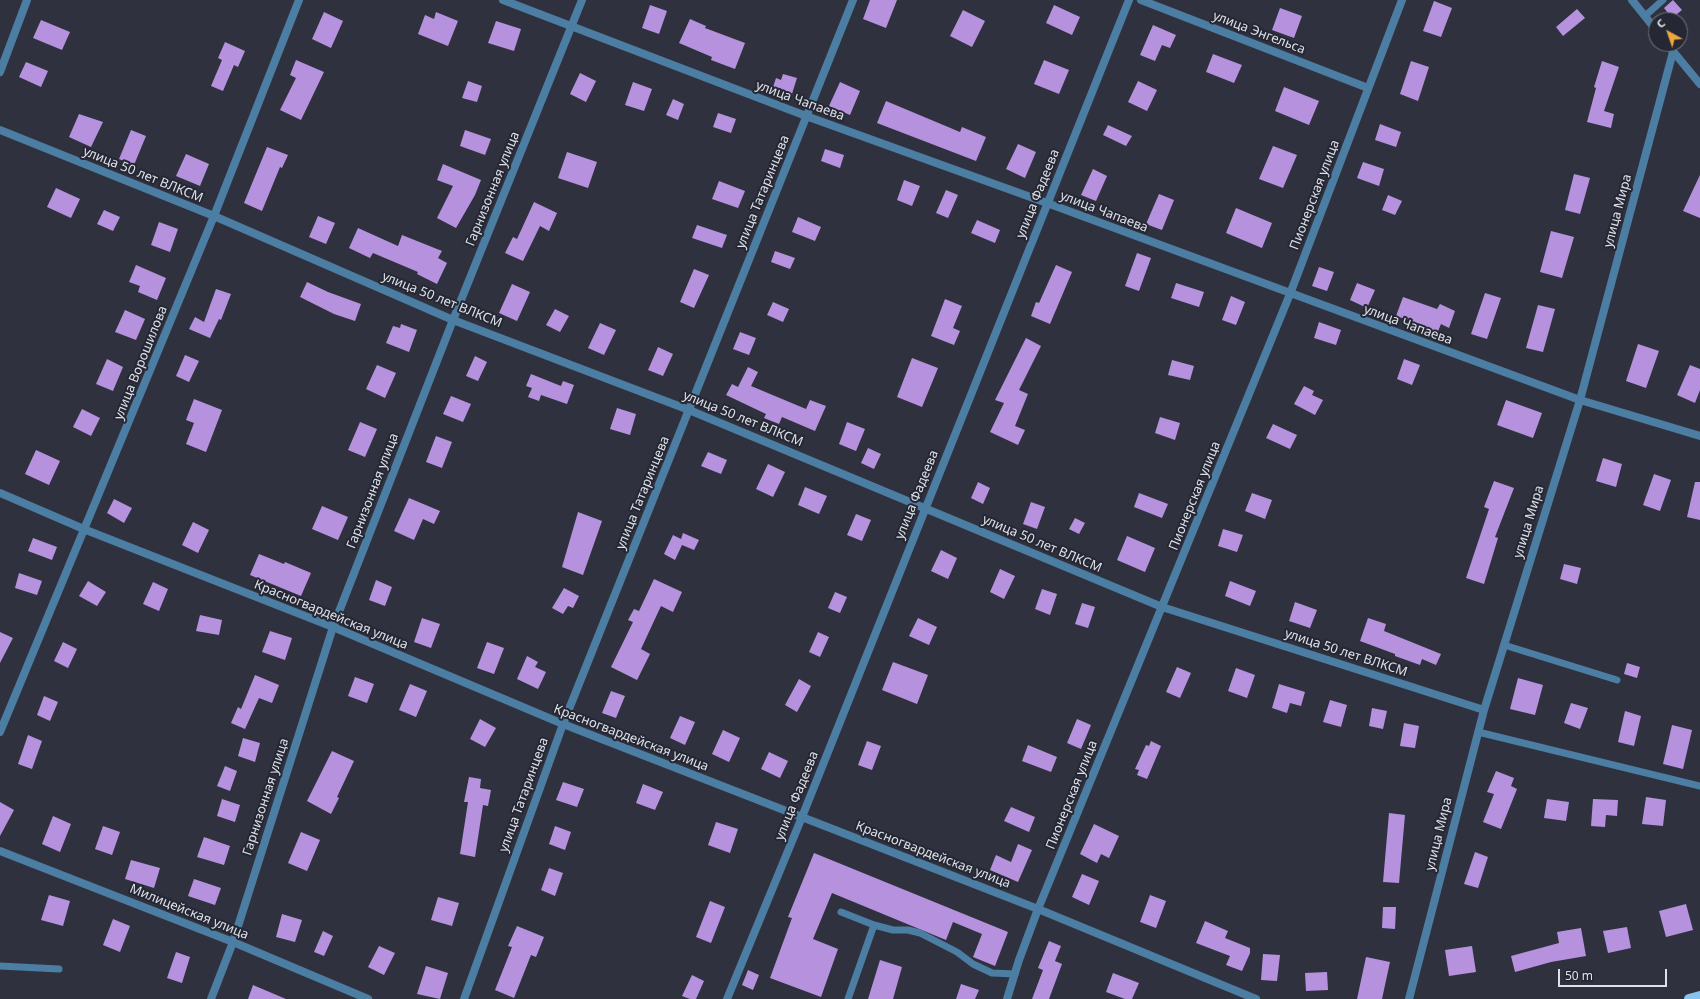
<!DOCTYPE html>
<html>
<head>
<meta charset="utf-8">
<style>
	body { margin:0 }
	#map { position:relative; width:1700px; height:999px; overflow:hidden; background:#2f323e; font-family:"Noto Sans",sans-serif }
	canvas { display:block }
	.north { position:absolute; left:1648px; top:12px; width:40px; height:40px; box-sizing:border-box; background:#252834; border:1px solid #6f727c; border-radius:50%; rotate:320deg; font-size:11px; font-weight:700; line-height:16px; text-align:center; color:#dee1e8 }
	.north::after { content:''; display:block; margin:auto; width:14px; height:18px; background:#efa73d; clip-path:polygon(50% 0,100% 100%,50% 72%,0 100%) }
	.scale { position:absolute; left:1558px; top:969px; width:109px; height:18px; box-sizing:border-box; border:2px solid #dee1e8; border-top:0; padding-left:5px; font-size:12px; line-height:14px; white-space:nowrap; color:#dee1e8; -webkit-text-stroke:3px #252834; paint-order:stroke }
</style>
</head>
<body>
<div id="map">
<canvas width="1700" height="999"></canvas>
<div class="north">С</div>
<div class="scale">50 m</div>
</div>
<script>
const g = document.querySelector('canvas').getContext('2d');
g.lineJoin = 'round';
function fill(path, color) { g.fillStyle = color; g.fill(path, 'evenodd'); }
function trace(path, color, width, dash) { g.strokeStyle = color; g.lineWidth = width; g.lineCap = dash ? 'butt' : 'round'; g.setLineDash(dash || []); g.stroke(path); }
function label(font, color, halo, rows, align = 'center') {
  g.font = font + ' "Noto Sans",sans-serif'; g.lineWidth = 4; g.setLineDash([]); g.textBaseline = 'middle'; g.strokeStyle = halo; g.fillStyle = color; for (const [text, x, y, turn = 0] of rows) {
    g.save(); g.translate(x, y); g.rotate((+turn || 0) * Math.PI / 180); g.textAlign = isNaN(turn) ? turn : align; if (halo) g.strokeText(text, 0, 0); g.fillText(text, 0, 0); g.restore();
  }
}
const building = new Path2D(`
	M870,0h27l-11,28 -23,-9z
	M1673,0l9,10 -10,8 -8,-10z
	M1434,1l18,7 -11,29 -18,-6z
	M650,5l17,6 -8,23 -17,-6z
	M1054,5l26,12 -8,18 -26,-12z
	M1280,8l22,8 -8,22 -22,-8z
	M1577,9l8,9 -22,18 -7,-9z
	M963,10l22,11 -13,26 -22,-11z
	M324,12l19,9 -12,27 -19,-9z
	M436,12l22,9 -10,25 -30,-12 7,-19 9,4z
	M690,19l16,7 -1,2 40,15 -10,26 -24,-9 1,-3 -33,-14z
	M41,20l29,12 -8,18 -29,-12z
	M496,21l25,8 -7,22 -26,-8z
	M1153,25l23,10 -6,13 -8,-3 -7,16 -15,-6z
	M225,42l20,9 -7,16 -4,-2 -11,26 -12,-5 11,-26 -4,-2z
	M1213,54l29,11 -8,18 -28,-11z
	M296,60l28,12 -23,48 -21,-10 16,-32 -6,-3z
	M1044,60l25,10 -10,24 -25,-10z
	M1411,61l18,6 -11,34 -18,-7z
	M1602,61l17,6 -15,44 10,3 -3,14 -24,-6 9,-34 -2,-1z
	M26,62l22,9 -7,16 -22,-10z
	M580,73l16,8 -10,21 -16,-8z
	M783,74l14,4 -6,19 -19,-7 4,-12 5,2z
	M468,81l14,5 -5,16 -15,-4z
	M1138,81l19,9 -10,21 -19,-9z
	M633,82l19,7 -8,22 -19,-6z
	M840,82l20,9 -10,24 -21,-9z
	M1284,87l35,14 -10,24 -34,-14z
	M673,99l11,5 -6,16 -12,-5z
	M886,101l74,31 2,-5 24,10 -10,24 -99,-38z
	M718,113l18,6 -5,14 -18,-6z
	M79,114l24,8 -12,25 -22,-10z
	M1380,124l21,8 -5,15 -21,-7z
	M1108,125l24,11 -6,10 -23,-11z
	M131,130l15,6 -12,29 -15,-6z
	M465,130l26,9 -6,16 -25,-9z
	M1018,144l18,8 -11,26 -19,-9z
	M1273,146l24,9 -14,33 -24,-9z
	M267,147l21,8 -6,13 -2,-1 -18,44 -18,-8z
	M825,149l19,6 -4,13 -19,-7z
	M567,152l30,10 -9,26 -30,-10z
	M186,154l23,10 -9,22 -24,-10z
	M1363,162l21,7 -5,17 -22,-8z
	M443,164l38,16 -6,15 -19,33 -19,-10 16,-32 -16,-6z
	M1093,169l14,7 -11,25 -15,-6z
	M1574,174l16,4 -10,36 -15,-4z
	M1700,175v43l-17,-7z
	M904,180l16,6 -8,20 -15,-6z
	M719,181l26,10 -7,17 -26,-9z
	M56,188l24,11 -9,19 -24,-11z
	M946,190l12,5 -10,23 -12,-5z
	M1159,194l15,6 -12,30 -16,-6z
	M1388,195l14,6 -7,14 -13,-5z
	M534,202l23,11 -8,18 -9,-5 -17,35 -18,-8 8,-16 4,2z
	M1236,208l36,15 -10,25 -36,-15z
	M104,210l16,7 -7,14 -16,-7z
	M318,216l17,7 -9,21 -17,-7z
	M798,217l23,10 -6,14 -23,-9z
	M977,220l23,10 -5,13 -24,-10z
	M159,222l19,7 -8,23 -19,-7z
	M697,225l30,10 -5,13 -30,-10z
	M358,228l40,18 4,-11 40,16 -4,7 9,5 -10,21 -20,-10 1,-2 -45,-19 -3,5 -21,-10z
	M1551,231l23,6 -12,41 -22,-6z
	M775,251l20,7 -5,11 -19,-7z
	M1137,253l14,5 -12,33 -14,-5z
	M136,265l30,13 -9,22 -19,-8 2,-6 -11,-4z
	M1056,265l16,7 -22,52 -19,-8 5,-14 3,1z
	M1319,267l15,5 -7,19 -15,-5z
	M694,269l15,6 -15,33 -14,-6z
	M307,282l21,10 33,12 -6,17 -21,-7 -34,-17z
	M1176,283l28,9 -5,15 -28,-9z
	M1357,283l18,7 -8,18 -17,-8z
	M512,284l18,8 -13,29 -18,-8z
	M216,289l15,5 -10,26 -2,-1 -9,19 -21,-9 6,-12 9,5z
	M1485,293l16,5 -14,41 -16,-5z
	M1231,296l14,6 -9,23 -14,-5z
	M1403,297l34,12 3,-5 15,7 -6,17 -8,-4 -5,12 -12,-5 2,-5 -30,-10z
	M945,299l17,7 -9,22 7,3 -6,14 -23,-9z
	M773,302l16,7 -6,13 -16,-7z
	M1538,305l17,4 -12,43 -17,-4z
	M555,309l14,7 -9,16 -14,-7z
	M125,310l20,9 -9,21 -21,-8z
	M1319,322l22,8 -5,15 -22,-7z
	M600,323l16,7 -12,25 -16,-7z
	M401,324l16,6 -8,22 -23,-9 7,-17 7,2z
	M740,332l16,6 -7,17 -16,-6z
	M1026,338l15,8 -22,44 9,4 -13,32 10,4 -7,15 -28,-13 14,-29 -9,-3z
	M1638,344l21,7 -13,37 -20,-7z
	M658,347l15,7 -10,22 -15,-6z
	M185,355l14,6 -10,21 -13,-6z
	M475,356l12,6 -9,19 -12,-5z
	M912,358l26,10 -16,39 -25,-10z
	M107,359l16,8 -10,24 -17,-7z
	M1404,359l16,6 -8,20 -15,-6z
	M1172,360l22,6 -4,14 -22,-5z
	M377,365l19,8 -11,25 -19,-9z
	M1690,365l10,4v21l-5,13 -18,-8z
	M748,367l10,5 -7,14 55,23 4,-9 16,6 -11,25 -33,-14 -3,7 -15,-6 2,-4 -40,-19 6,-11 6,3z
	M531,374l30,12 2,-5 11,4 -7,19 -26,-9 -2,6 -11,-4 4,-9 -6,-2z
	M1304,386l10,5 -2,4 11,5 -8,15 -21,-11z
	M451,396l20,8 -8,18 -20,-8z
	M194,399l28,11 -16,42 -20,-8 8,-21 -8,-3z
	M1506,400l36,13 -9,25 -36,-13z
	M617,408l19,6 -6,21 -20,-6z
	M82,409l18,9 -9,18 -18,-9z
	M1160,417l20,6 -5,17 -20,-7z
	M360,422l17,7 -12,28 -17,-7z
	M847,422l18,7 -9,22 -17,-7z
	M1273,424l24,11 -7,14 -24,-11z
	M436,436l16,6 -10,26 -16,-6z
	M868,448l13,6 -7,15 -13,-6z
	M36,450l24,11 -11,24 -24,-11z
	M708,452l19,8 -6,14 -20,-8z
	M1603,458l19,6 -6,23 -20,-6z
	M768,464l17,8 -12,25 -17,-8z
	M1654,474l17,6 -11,31 -17,-6z
	M1494,481l20,7 -19,49 3,1 -14,46 -18,-6 23,-69 -5,-2z
	M978,482l12,6 -7,16 -12,-6z
	M1695,482h5v38l-13,-3z
	M805,487l22,9 -8,18 -21,-9z
	M1139,493l29,11 -6,14 -28,-11z
	M1252,493l20,7 -7,19 -20,-8z
	M409,498l31,13 -6,13 -11,-5 -9,21 -20,-9z
	M114,499l18,9 -8,15 -17,-10z
	M1031,502l14,5 -8,22 -14,-5z
	M322,506l26,11 -10,23 -26,-11z
	M578,512l24,9 -19,54 -21,-8z
	M856,514l15,6 -9,21 -15,-6z
	M1075,518l10,5 -6,11 -10,-5z
	M193,522l16,8 -11,23 -16,-8z
	M1223,529l20,6 -6,17 -19,-6z
	M683,533l16,7 -5,10 -12,-5 -7,15 -11,-6 9,-19 8,4z
	M1127,536l28,12 -10,24 -28,-12z
	M33,538l24,9 -5,13 -24,-9z
	M941,550l16,8 -9,21 -17,-8z
	M259,554l25,10 1,-2 26,11 -10,23 -51,-21z
	M1564,564l17,4 -4,16 -17,-5z
	M1000,569l15,7 -11,23 -14,-7z
	M19,573l23,8 -5,14 -22,-7z
	M654,579l28,13 -9,20 -12,-6 -20,43 9,5 -13,26 -26,-13 22,-45 -5,-2 6,-11 5,2z
	M376,580l16,7 -7,19 -16,-6z
	M88,581l18,11 -9,14 -18,-10z
	M1230,581l26,10 -6,15 -25,-10z
	M153,582l15,7 -9,22 -16,-7z
	M564,588l15,8 -6,12 -5,-2 -5,8 -11,-6z
	M1042,589l15,5 -7,21 -15,-6z
	M835,592l12,5 -7,16 -12,-5z
	M1295,602l22,8 -7,18 -21,-7z
	M1082,603l13,4 -7,21 -13,-4z
	M200,615l22,5 -3,15 -23,-4z
	M422,618l18,6 -9,24 -17,-6z
	M918,618l19,9 -8,18 -20,-9z
	M1368,618l18,6 -2,7 57,23 -5,11 -14,-6 -2,6 -25,-9v-2l-35,-13z
	M270,631l22,7 -7,22 -23,-8z
	M0,632l13,6 -13,25z
	M818,632l11,5 -9,20 -11,-5z
	M63,642l14,7 -9,19 -14,-7z
	M487,642l17,6 -10,26 -17,-6z
	M527,656l11,6 -3,5 11,5 -8,17 -21,-10z
	M893,662l35,13 -11,29 -35,-14z
	M1627,663l13,4 -3,11 -13,-4z
	M1177,667l14,6 -11,25 -14,-6z
	M1236,668l19,7 -8,23 -19,-7z
	M255,675l24,10 -7,18 -13,-5 -14,31 -14,-6 7,-16 3,2z
	M355,677l19,7 -7,19 -19,-7z
	M1518,678l25,7 -8,30 -25,-6z
	M799,679l12,7 -14,26 -12,-7z
	M410,684l17,7 -11,26 -17,-7z
	M1279,684l26,8 -4,14 -11,-3 -3,10 -15,-5z
	M611,691l14,5 -9,22 -14,-5z
	M44,696l14,6 -8,19 -13,-6z
	M1330,700l17,5 -6,22 -18,-5z
	M1571,703l17,5 -8,21 -16,-6z
	M1372,708l15,3 -4,18 -14,-3z
	M1625,711l16,5 -7,30 -16,-4z
	M680,716l15,6 -10,23 -15,-7z
	M480,719l16,9 -11,19 -15,-8z
	M1077,719l14,6 -10,24 -14,-6z
	M1404,723l15,3 -4,22 -15,-2z
	M1672,725l20,5 -9,39 -20,-5z
	M723,730l17,8 -11,24 -17,-8z
	M28,735l14,6 -10,28 -14,-5z
	M243,738l17,5 -5,19 -17,-6z
	M867,741l14,5 -9,24 -14,-5z
	M1151,741l10,5 -14,33 -10,-4 2,-5 -4,-1 11,-24 3,1z
	M1028,745l29,12 -6,15 -29,-11z
	M332,751l22,10 -17,36 2,1 -8,16 -24,-13z
	M769,752l19,9 -8,17 -19,-9z
	M225,766l12,5 -7,20 -13,-5z
	M1496,771l18,7 -3,8 6,3 -16,40 -18,-7 11,-28 -7,-2z
	M469,777l12,2 -1,9 11,2 -3,16 -5,-1 -8,52 -15,-3 8,-52h-4z
	M563,782l21,7 -7,18 -21,-7z
	M643,784l20,8 -8,18 -19,-7z
	M1646,797l20,3 -3,26 -21,-2z
	M222,799l18,6 -5,17 -18,-6z
	M1547,799l22,3 -3,19 -22,-3z
	M1593,799l25,1 -1,16 -11,-1 -1,12 -14,-1z
	M0,802l14,8 -14,26z
	M1011,807l24,10 -6,15 -25,-11z
	M1389,813l16,2 -6,68 -16,-1z
	M53,816l18,8 -11,28 -18,-8z
	M716,822l22,7 -8,24 -22,-8z
	M1094,824l25,12 -10,22 -8,-4 -4,9 -17,-9z
	M103,826l17,6 -8,23 -17,-6z
	M555,826l16,6 -6,18 -16,-6z
	M301,832l19,8 -13,31 -19,-8z
	M204,837l26,9 -6,19 -27,-8z
	M1018,844l14,6 -14,32 -28,-12 6,-15 15,7z
	M1475,852l13,5 -10,31 -14,-4z
	M814,853l194,79 -13,34 -22,-9 9,-23 -29,-12 -7,18 -114,-47 -19,46 25,10 -17,48 -51,-19 22,-60 -4,-1z
	M131,860l29,8 -6,20 -29,-9z
	M549,868l14,5 -8,23 -14,-6z
	M1082,874l17,7 -10,24 -17,-8z
	M194,879l27,9 -6,17 -27,-9z
	M49,895l21,6 -7,25 -22,-6z
	M1150,895l16,6 -10,27 -16,-6z
	M438,897l21,6 -7,23 -21,-6z
	M710,901l15,6 -14,36 -15,-6z
	M1686,904l7,26 -27,7 -7,-26z
	M1383,907h13l-1,22 -13,-1z
	M282,914l20,6 -7,22 -19,-5z
	M113,919l17,7 -10,26 -17,-7z
	M1205,921l23,10 -3,7 25,10v5l-8,18 -16,-6 4,-9 -34,-13z
	M517,926l27,11 -8,20 -5,-2 -17,43 -19,-8 17,-43 -4,-1z
	M1627,927l4,21 -23,5 -5,-22z
	M1581,928l5,28 -35,6 -36,10 -4,-16 48,-13 -2,-11z
	M323,931l10,5 -9,20 -10,-4z
	M1049,941l12,5 -6,15 7,3 -13,35h-17l11,-29 -5,-2z
	M379,946l16,7 -11,22 -16,-8z
	M1472,946l4,26 -27,4 -4,-26z
	M176,952l14,5 -8,26 -15,-5z
	M1263,954l17,1 -3,26 -16,-1z
	M1366,957l24,5 -8,37h-25z
	M880,960l22,7 -9,32h-25z
	M426,966l22,7 -8,26 -23,-5z
	M748,970l11,5 -6,15 -11,-5z
	M1327,972l1,18 -22,1 -1,-18z
	M1113,973l26,10 -7,16h-7l-19,-7z
	M692,975l12,6 -8,18h-6l-8,-3z
	M961,984l18,6 -4,9h-19z
	M253,985l33,14h-38z`);
const service = new Path2D(`
	M1645,16l18,-16
	M1504,645l113,35
	M1478,732l222,54
	M841,912l33,13 19,5h15l12,3 37,19 16,12 19,9 23,1
	M0,966l59,3
	M848,999l26,-74`);
const minor = new Path2D(`
	M503,0l303,116 241,87 533,197 120,36
	M1141,0l227,88
	M0,72l27,-72
	M0,130l214,86 239,104 236,90 473,197 322,103
	M0,732l214,-516 85,-216
	M0,851l233,91 135,57
	M211,999l22,-57 100,-315 120,-307 129,-320
	M464,999l99,-275 290,-724
	M727,999l75,-182 327,-817
	M1007,999l12,-39 19,-51 252,-615 112,-294
	M1409,999l75,-289 96,-310 93,-348`);
const tertiary = new Path2D(`
	M1632,0l24,30
	M1667,44l33,40
	M0,493l86,37 247,97 230,97 475,185 218,90`);
const primary = new Path2D(`
	M1689,999l11,-3`);
const streetNames = [
	["улица Энгельса",1259,33,21],
	["улица Чапаева",800,101,20],
	["улица 50 лет ВЛКСМ",143,175,22],
	["Гарнизонная улица",493,189,-68],
	["улица Татаринцева",763,192,-68],
	["улица Фадеева",1038,194,-68],
	["Пионерская улица",1315,195,-69],
	["улица Мира",1618,211,-75],
	["улица Чапаева",1104,212,21],
	["улица 50 лет ВЛКСМ",442,300,22],
	["улица Чапаева",1408,325,20],
	["улица Ворошилова",141,363,-68],
	["улица 50 лет ВЛКСМ",743,419,22],
	["Гарнизонная улица",373,491,-69],
	["улица Татаринцева",643,493,-68],
	["улица Фадеева",917,495,-68],
	["Пионерская улица",1195,496,-68],
	["улица Мира",1529,522,-73],
	["улица 50 лет ВЛКСМ",1042,544,23],
	["Красногвардейская улица",331,615,22],
	["улица 50 лет ВЛКСМ",1346,653,18],
	["Красногвардейская улица",631,738,21],
	["улица Татаринцева",524,795,-70],
	["Пионерская улица",1072,795,-68],
	["улица Фадеева",797,796,-68],
	["Гарнизонная улица",266,797,-72],
	["улица Мира",1439,834,-76],
	["Красногвардейская улица",933,855,21],
	["Милицейская улица",189,912,22]
];
fill(building, '#b692de');
trace(service, '#4c7da2', 7);
trace(minor, '#4c7da2', 8);
trace(tertiary, '#4c7da2', 8);
trace(primary, '#88c4f1', 10);
label('13px', '#dee1e8', '#252834', streetNames);
</script>
</body>
</html>
